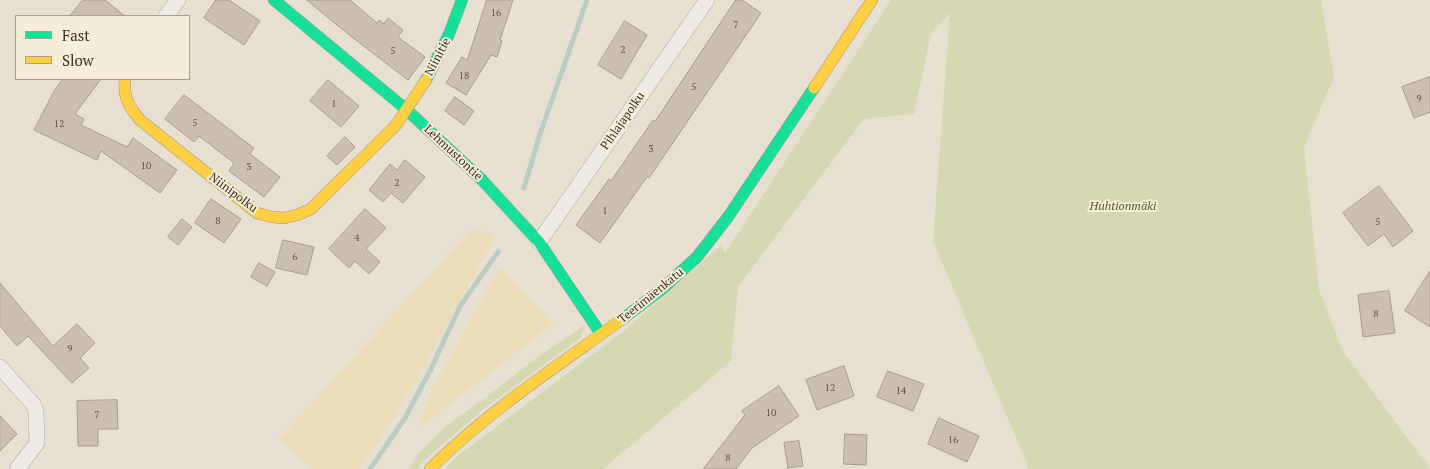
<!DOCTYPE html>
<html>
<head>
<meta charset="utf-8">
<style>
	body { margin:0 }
	#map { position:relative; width:1430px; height:469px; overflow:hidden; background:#e7e0d1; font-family:"PT Serif",serif }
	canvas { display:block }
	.legend { position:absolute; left:15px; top:15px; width:175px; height:65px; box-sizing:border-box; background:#f7eed8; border:1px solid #ada18e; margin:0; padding:6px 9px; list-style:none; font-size:15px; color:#3d2e20 }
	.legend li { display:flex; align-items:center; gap:10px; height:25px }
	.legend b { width:25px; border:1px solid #ada18e }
</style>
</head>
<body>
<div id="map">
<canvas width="1430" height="469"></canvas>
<ul class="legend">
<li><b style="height:6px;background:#16e098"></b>Fast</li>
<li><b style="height:6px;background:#ffcf43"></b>Slow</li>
</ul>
</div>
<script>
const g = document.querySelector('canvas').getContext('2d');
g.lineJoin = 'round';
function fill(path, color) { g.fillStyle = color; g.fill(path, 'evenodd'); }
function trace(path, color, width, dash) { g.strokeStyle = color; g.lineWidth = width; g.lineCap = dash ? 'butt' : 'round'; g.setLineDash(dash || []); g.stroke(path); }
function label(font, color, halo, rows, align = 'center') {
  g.font = font + ' "PT Serif",serif'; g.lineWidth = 4; g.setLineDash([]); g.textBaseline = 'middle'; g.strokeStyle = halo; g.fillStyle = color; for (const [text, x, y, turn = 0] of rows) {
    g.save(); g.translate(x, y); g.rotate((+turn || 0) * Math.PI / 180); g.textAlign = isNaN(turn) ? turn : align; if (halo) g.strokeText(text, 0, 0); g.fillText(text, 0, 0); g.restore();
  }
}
const green = new Path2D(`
	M891,0h430l13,77 -30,70 15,143 24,61 87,118h-401l-96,-228 17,-228 -19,21 -17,80 -50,5 -126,168 -7,74 -128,108h-158l11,-12 173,-130 92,-82 4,8z
	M585,325l-4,12 -95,70 -64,55 -5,7h-9l11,-16 28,-28 37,-26 55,-43z`);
const sand = new Path2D(`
	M472,229l24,6 -97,175 -40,59h-47l-33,-30z
	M500,267l53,57 -134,104 13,-39z`);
const stream = new Path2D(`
	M524,188l15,-51 48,-137
	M370,469l35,-51 26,-49 29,-63 38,-54`);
const building = new Path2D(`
	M83,0h22l20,16h-55z
	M216,0h13l31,21 -16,24 -40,-27z
	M307,0h43l27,23 2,-3 5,4 4,-6 15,12 -5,7 27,20 -17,23 -60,-46z
	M487,0h26l-13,40 2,1 -5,16 -6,-2 -25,40 -20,-12 16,-26 5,3z
	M736,0h6l19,13 -112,165 -2,-1 -47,66 -24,-18 33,-46 2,2 42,-61 2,1z
	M625,21l22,14 -26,44 -23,-14z
	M1430,77v35l-16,6 -12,-31z
	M63,79h38l-26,35 9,5 -3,6 46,22 6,-9 44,32 -17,23 -59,-42 -4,9 -63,-30 19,-37z
	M328,80l31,26 -18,21 -31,-26z
	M184,95l70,53 -4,6 30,23 -16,20 -35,-26 5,-8 -35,-27 -5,6 -29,-23z
	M455,97l19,14 -10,14 -19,-14z
	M345,137l10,10 -18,18 -10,-9z
	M405,160l20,17 -22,26 -12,-10 -8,9 -14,-12 21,-26 7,6z
	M1379,186l34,45 -20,16 -9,-13 -16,12 -25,-33z
	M211,199l30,20 -17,24 -29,-20z
	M365,209l21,19 -20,21 14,13 -11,12 -14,-13 -6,7 -20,-19z
	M182,219l10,8 -14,18 -10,-8z
	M283,240l31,7 -7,28 -31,-7z
	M259,263l16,9 -8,14 -16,-9z
	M1430,271v56l-25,-16z
	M0,283l53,63 24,-22 18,19 -15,15 9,10 -17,15 -44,-47 -11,10 -17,-20z
	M1389,291l6,42 -32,4 -5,-42z
	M844,366l10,30 -37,14 -11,-30z
	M888,371l36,13 -11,27 -36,-14z
	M779,386l20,30 -47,32 -16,21h-33l42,-54 -3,-4z
	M117,400l1,29h-20v17h-20l-1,-45z
	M0,416l17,18 -17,17z
	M939,418l40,18 -12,26 -39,-18z
	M845,434l22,1 -1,30 -22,-1z
	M799,441l4,25 -15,2 -4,-25z`);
const street = new Path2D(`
	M166,16l12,-16
	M539,242l168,-242
	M0,367l33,37 3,7 1,32 -20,26`);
const fast = new Path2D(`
	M274,0l133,110 75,70 57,62 62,92
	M426,80l23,-46 13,-34
	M621,320l40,-30 36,-33 31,-40 86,-129`);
const slow = new Path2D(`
	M125,79c-2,18 4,28 15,41l117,93 15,4 12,1 13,-3 14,-6 85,-84 30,-45
	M814,88l58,-88
	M430,469c57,-57 126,-102 191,-149`);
const numberNames = [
	["16",496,13],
	["7",736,25],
	["2",623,50],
	["5",393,51],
	["18",464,76],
	["5",694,87],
	["9",1419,99],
	["1",334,104],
	["5",195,123],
	["12",59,124],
	["3",651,149],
	["10",146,166],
	["3",249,167],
	["2",397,183],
	["1",605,211],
	["8",218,221],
	["5",1378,222],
	["4",357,238],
	["6",295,257],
	["8",1376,314],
	["9",70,349],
	["12",830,388],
	["14",901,391],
	["10",771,413],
	["7",97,415],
	["16",953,440],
	["8",728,458]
];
const streetNames = [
	["Niinitie",438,57,-62],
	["Pihlajapolku",623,121,-55],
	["Lehmustontie",453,153,43],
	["Niinipolku",233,193,37],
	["Teerimäenkatu",651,296,-39]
];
const parkNames = [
	["Huhtionmäki",1123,207]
];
fill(green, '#d6d7b3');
fill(sand, '#eadcb9');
trace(stream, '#bcccc2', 5);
fill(building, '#cbbfb2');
trace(building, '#a89c90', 1);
trace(street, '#ada599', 16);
trace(fast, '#9c958a', 12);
trace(slow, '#9c958a', 12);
trace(street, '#efebe3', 15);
trace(fast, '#16e098', 11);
trace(slow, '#ffcf43', 11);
label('10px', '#605244', null, numberNames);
label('12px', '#3d2e20', '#f7eed8', streetNames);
label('italic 12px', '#4d5a26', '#f7eed8', parkNames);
</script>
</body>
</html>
